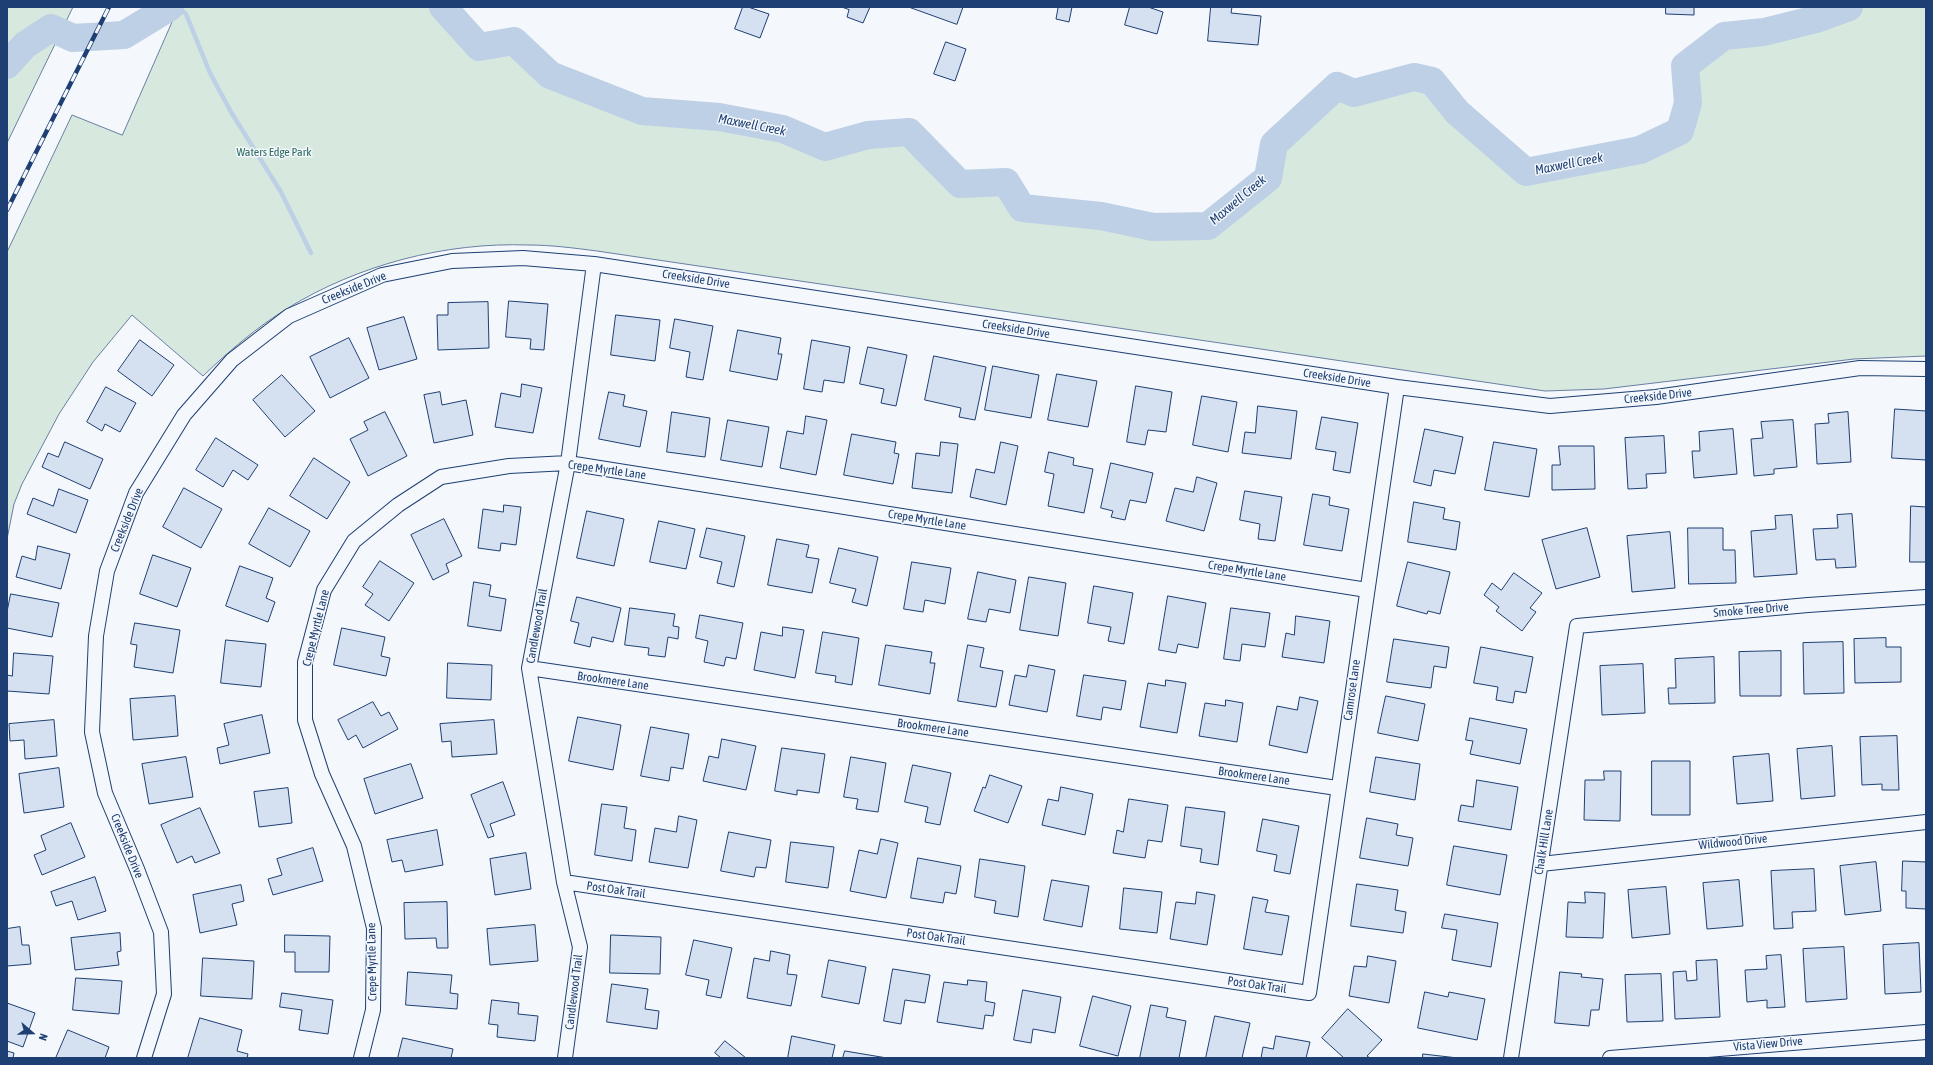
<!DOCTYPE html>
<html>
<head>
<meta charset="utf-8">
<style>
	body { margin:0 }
	#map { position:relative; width:1933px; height:1065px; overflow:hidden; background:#f4f7fb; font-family:"Asap Condensed",sans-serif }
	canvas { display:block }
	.frame { position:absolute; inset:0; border:8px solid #1d3f73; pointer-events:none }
	.north { position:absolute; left:12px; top:1013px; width:40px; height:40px; -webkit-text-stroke:3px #f4f7fb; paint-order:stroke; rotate:110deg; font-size:11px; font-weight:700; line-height:16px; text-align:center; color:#1d3f73 }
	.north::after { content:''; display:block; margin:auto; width:14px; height:18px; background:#1d3f73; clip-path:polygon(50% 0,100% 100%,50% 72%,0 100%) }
</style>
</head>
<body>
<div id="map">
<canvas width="1933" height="1065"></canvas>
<div class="frame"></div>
<div class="north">N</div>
</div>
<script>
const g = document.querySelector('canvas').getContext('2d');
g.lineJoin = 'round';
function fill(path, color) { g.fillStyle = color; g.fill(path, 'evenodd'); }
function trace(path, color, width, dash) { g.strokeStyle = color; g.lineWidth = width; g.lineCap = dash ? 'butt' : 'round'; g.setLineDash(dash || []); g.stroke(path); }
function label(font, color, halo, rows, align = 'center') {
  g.font = font + ' "Asap Condensed",sans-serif'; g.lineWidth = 3; g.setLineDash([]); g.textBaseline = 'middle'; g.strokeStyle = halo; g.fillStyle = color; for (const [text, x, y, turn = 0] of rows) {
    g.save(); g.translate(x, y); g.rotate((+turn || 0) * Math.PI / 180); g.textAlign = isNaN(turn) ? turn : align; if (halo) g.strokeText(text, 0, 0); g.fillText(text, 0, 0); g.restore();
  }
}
const green = new Path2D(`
	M7,7h66l-66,136z
	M179,7h264l36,40 35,-6 36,34 92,36 77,6 64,12 42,18 43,-12 41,-3 51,52 46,-2 17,26 78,8 52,11 55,-1 60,-47 6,-35 63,-58 17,7 60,-16 18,4 25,31 69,60 114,-22 40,-19 8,-28 -3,-37 39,-30 40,-4 52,-13 33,-12h77v349l-72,3 -250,30 -59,2 -948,-140c-23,-3 -46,-6 -69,-6 -83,-3 -170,20 -240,63 -31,19 -59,43 -85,68l-71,-61 -39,47 -34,52 -37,70 -8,20 -7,35v-287l65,-137 50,20z`);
const stream = new Path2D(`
	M177,7l9,7 24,59 21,39 50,80 30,61`);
const river = new Path2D(`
	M443,7l36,40 35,-6 36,34 92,36 77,6 64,12 42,18 43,-12 41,-3 51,52 46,-2 16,26 79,8 52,11 55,-1 60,-48 6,-34 63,-58 17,7 60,-16 18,4 25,31 69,60 114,-22 40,-19 8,-28 -3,-37 39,-30 40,-4 52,-13 33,-12
	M7,65l18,-20 26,-17 22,10 51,-3 46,-28`);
const building = new Path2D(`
	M743,7h5l21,7 -9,24 -25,-9z
	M842,7h28l-7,16 -16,-6 2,-7z
	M909,7h54l-6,17z
	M1053,7h19l-3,15 -13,-3 2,-11z
	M1130,7h18l15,5 -6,22 -32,-9z
	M1211,7h21l-1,6 30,3 -3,29 -50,-4z
	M1666,7h28v8l-28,-1z
	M946,42l20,7 -11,32 -21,-7z
	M509,301l39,3 -4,46 -14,-1 1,-10 -25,-2z
	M488,302l1,46 -51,2 -1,-35h11v-12z
	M616,315l44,5 -5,41 -44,-6z
	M404,317l13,42 -38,11 -12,-42z
	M675,319l38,7 -10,54 -17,-3 4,-25 -20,-4z
	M738,330l43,8 -3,16h4l-5,26 -47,-9z
	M349,338l20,40 -39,20 -20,-41z
	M140,340l34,25 -22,31 -34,-25z
	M812,340l38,7 -6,36 -20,-3 -2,12 -18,-3z
	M868,347l39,8 -11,51 -15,-3 3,-14 -24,-5z
	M934,356l52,11 -11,53 -16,-3 2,-9 -36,-8z
	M993,366l46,9 -8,43 -46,-8z
	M1057,374l40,7 -9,46 -40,-7z
	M282,375l33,36 -30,26 -32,-37z
	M522,384l20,4 -9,45 -38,-6 6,-34 19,4z
	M1136,386l36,6 -6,40 -18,-2 -3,15 -18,-3z
	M106,387l30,16 -16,29 -15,-8 -3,7 -15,-9z
	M440,392l2,13 24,-5 7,35 -39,8 -10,-48z
	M609,392l16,3 -2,11 24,5 -7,36 -41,-8z
	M1202,396l35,6 -9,50 -35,-7z
	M1258,406l39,5 -6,48 -49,-6 3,-21 10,1z
	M1895,409l31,2v49l-34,-2z
	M385,412l22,44 -39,20 -18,-37 18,-9 -4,-8z
	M672,412l38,6 -5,39 -38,-5z
	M1848,412l3,50 -34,2 -2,-40 14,-1 -1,-9z
	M806,416l21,4 -11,55 -36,-7 7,-37 16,3z
	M1322,417l36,6 -8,50 -17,-3 3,-18 -20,-3z
	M728,420l41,7 -7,40 -41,-7z
	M1793,420l4,47 -23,2v5l-20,2 -3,-37 12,-1 -2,-16z
	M1425,429l38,8 -8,37 -21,-4 -3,16 -17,-4z
	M1733,429l4,45 -43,4 -2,-27h8l-1,-19z
	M852,434l44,8 -2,11 5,1 -6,30 -49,-9z
	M1664,436l2,37 -20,1 1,14 -19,1 -3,-51z
	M216,438l42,27 -10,15 -15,-10 -10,17 -27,-17z
	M65,442l38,17 -13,30 -48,-22 6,-14 10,4z
	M941,442l17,2 -6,49 -40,-5 4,-35 23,3z
	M1001,442l17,4 -12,59 -36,-8 6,-28 18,4z
	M1494,442l43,7 -8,48 -44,-7z
	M1559,446h35l1,43 -43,1v-25h8z
	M1049,452l25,6 -1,7 20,4 -9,44 -36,-7 6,-32 -9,-2z
	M314,458l36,24 -23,37 -37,-23z
	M1111,463l42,10 -7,30 -16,-3 -5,20 -14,-3 2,-6 -12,-3z
	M1197,477l20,6 -13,48 -38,-10 9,-33 18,4z
	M184,488l38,21 -21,39 -38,-21z
	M59,489l29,11 -12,33 -49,-19 6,-16 20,8z
	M1245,491l37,6 -7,44 -17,-2 2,-15 -20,-4z
	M1313,494l17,3 -1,8 20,4 -7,42 -38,-6z
	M1414,502l31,6 -2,11 17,3 -4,28 -48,-8z
	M504,505l17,2 -5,38 -15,-2 -1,8 -22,-3 5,-39 20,3z
	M1911,506l15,1v55h-16z
	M269,508l41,23 -20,36 -41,-23z
	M587,511l37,8 -10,47 -37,-8z
	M1852,514l4,53 -20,1 -1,-9 -19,1 -3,-31 25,-1 -1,-13z
	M1792,515l5,59 -43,3 -3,-46 25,-2 -1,-13z
	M444,519l18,37 -16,8 3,8 -16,8 -22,-45z
	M659,521l36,8 -9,40 -36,-7z
	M707,528l38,8 -11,51 -17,-4 5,-21 -22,-5z
	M1587,528l13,49 -44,12 -14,-49z
	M1688,528h35v22h12l1,33 -47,1z
	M1670,532l5,56 -43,4 -5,-56z
	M777,539l32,6 -3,12 13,2 -7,34 -44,-8z
	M38,546l32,8 -9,35 -45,-12 6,-21 13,4z
	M839,548l39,9 -11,49 -15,-4 4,-13 -26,-6z
	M153,555l38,13 -14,39 -37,-13z
	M380,561l34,22 -25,38 -24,-16 8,-11 -10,-7z
	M912,562l39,6 -6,36 -20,-4 -2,12 -19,-3z
	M1408,562l42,10 -10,42 -12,-3 -1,3 -30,-8z
	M240,566l33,12 -7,20 9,4 -7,20 -42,-16z
	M978,572l38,8 -6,33 -21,-4 -3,13 -18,-3z
	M1514,573l28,20 -12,15 6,4 -14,19 -26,-20 3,-4 -15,-12 8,-12 9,7z
	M1029,577l37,6 -8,53 -38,-6z
	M474,582l17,3 -2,11 17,3 -5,32 -33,-5z
	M1094,586l39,7 -9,51 -16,-3 3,-14 -23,-4z
	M11,594l48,9 -7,34 -45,-9v-16z
	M1168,596l38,7 -8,45 -20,-4 -2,9 -17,-3z
	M577,597l44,11 -8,34 -21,-5 -2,10 -16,-4 5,-20 -8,-2z
	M630,608l45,6 -2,12 6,1 -1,12 -10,-2 -3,20 -17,-2 1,-7 -24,-3z
	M1231,608l39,5 -5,34 -23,-3 -2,17 -16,-2z
	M700,615l43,8 -7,36 -10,-2 -2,9 -20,-4 4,-21 -12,-3z
	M1296,616l34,5 -6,42 -42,-6 4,-24 8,2z
	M135,623l45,7 -7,43 -39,-6 3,-22 -6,-1z
	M783,627l21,3 -9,48 -41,-8 7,-38 21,4z
	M342,628l43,9 -4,19 9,2 -4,18 -52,-11z
	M823,632l36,6 -7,47 -17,-3 1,-6 -20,-3z
	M1886,638v9h15v35l-46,1 -1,-44z
	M1394,639l55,8 -3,21 -12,-2 -3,22 -44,-6z
	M226,640l40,4 -5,43 -40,-4z
	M1843,642l1,51 -40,1 -1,-51z
	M886,645l46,7 -2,11h5l-5,31 -51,-9z
	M968,645l16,3 -4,19 23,4 -7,36 -38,-6z
	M1481,647l52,10 -7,36 -11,-2 -2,12 -17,-3 2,-13 -24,-4z
	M1781,651v45h-41l-1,-44z
	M14,653l39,3 -4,38 -42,-3v-16l5,1z
	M1714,657l1,46 -46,1 -1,-16h8l-1,-29z
	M448,663l44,2 -1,35 -44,-2z
	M1643,664l2,49 -43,2 -2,-49z
	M1029,665l26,5 -8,42 -38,-7 6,-30 11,2z
	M1084,675l42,6 -5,29 -18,-3 -2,13 -24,-4z
	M1166,680l20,3 -9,50 -37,-6 8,-44 17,3z
	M175,696l3,40 -45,4 -3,-41z
	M1386,696l39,8 -7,37 -40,-8z
	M1300,697l18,4 -11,52 -38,-8 8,-39 20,4z
	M1226,700l17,3 -6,39 -38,-6 6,-33 20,3z
	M373,702l8,14 8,-4 9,17 -35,19 -7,-13 -8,5 -10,-20z
	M262,715l8,38 -50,11 -3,-16 12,-3 -5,-21z
	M578,717l43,8 -8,45 -44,-9z
	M1470,718l57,11 -7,35 -50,-10 3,-13 -7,-1z
	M54,720l3,36 -32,3 -1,-19 -14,1 -1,-17z
	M494,720l3,34 -45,3 -1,-16 -9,1 -2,-18z
	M651,727l38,7 -6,35 -12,-2 -2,14 -28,-5z
	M1897,736l2,54h-17v-6l-20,1 -2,-48z
	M722,739l34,7 -10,44 -43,-9 6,-25 9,2z
	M1832,746l3,50 -34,3 -4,-50z
	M782,748l43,6 -6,39 -22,-3v5l-22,-4z
	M1769,754l4,47 -36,3 -4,-47z
	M186,757l7,40 -44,7 -7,-40z
	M851,757l35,6 -8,49 -22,-3 2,-10 -14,-2z
	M1376,757l44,7 -5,36 -45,-8z
	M1652,761h38v54h-38z
	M411,764l12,34 -48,16 -11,-35z
	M913,765l38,8 -11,52 -15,-3 3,-15 -23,-5z
	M59,768l5,39 -40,6 -5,-39z
	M1604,771h17l-1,50 -36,-1 1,-40h19z
	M990,775l32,11 -14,37 -34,-12 9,-24 2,1z
	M1477,780l41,7 -7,43 -53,-9 3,-16 12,2z
	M503,782l12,33 -25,9 4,12 -6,2 -17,-43z
	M1061,787l32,7 -8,41 -43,-10 6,-26 10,2z
	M288,788l4,35 -33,4 -5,-35z
	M1129,799l39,6 -6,37 -14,-2 -3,18 -32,-5 4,-23 6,2z
	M602,804l25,3 -3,21 12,2 -4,31 -37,-6z
	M1186,807l39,5 -7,53 -18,-3 2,-13 -21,-3z
	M200,808l20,45 -25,10 -3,-7 -15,7 -16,-38z
	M679,816l18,4 -9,48 -39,-6 6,-34 21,4z
	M1367,818l31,6 -2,11 17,3 -5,28 -48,-8z
	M1263,819l36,7 -9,48 -16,-3 3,-16 -20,-4z
	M71,823l14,34 -43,18 -8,-20 12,-5 -5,-14z
	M437,830l6,35 -38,7 -3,-12 -10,2 -5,-22z
	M729,832l42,8 -5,28 -10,-1 -2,10 -33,-6z
	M881,839l17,4 -12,55 -36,-7 9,-41 18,4z
	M791,842l43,5 -6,41 -42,-6z
	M1454,846l53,9 -7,40 -53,-10z
	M313,848l10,33 -50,14 -5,-16 14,-4 -5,-16z
	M526,853l5,36 -36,6 -5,-36z
	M918,858l43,8 -5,28 -11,-2 -2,11 -32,-5z
	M980,859l45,7 -7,51 -24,-4 2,-12 -21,-4z
	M1903,861l23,1v47l-20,-1v-17h-4z
	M1876,862l5,49 -36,4 -5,-49z
	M1814,869l2,42 -24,1 1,16 -19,1 -3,-58z
	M95,877l11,34 -28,9 -6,-19 -16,5 -5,-14z
	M1052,880l37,6 -7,41 -38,-7z
	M1739,880l4,46 -36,3 -4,-46z
	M1357,884l41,6 -3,20 11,2 -3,21 -52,-7z
	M241,885l3,16 -12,3 5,21 -37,8 -7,-38z
	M1666,887l4,47 -38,4 -4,-48z
	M1124,888l38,4 -5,41 -37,-4z
	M1197,892l18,3 -8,50 -37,-6 6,-37 19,2z
	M1585,892l20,1 -2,45 -37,-1 2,-35 17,1z
	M1253,897l15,3 -3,12 24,4 -7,39 -38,-6z
	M447,902l1,46h-11l-1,-10 -31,1 -1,-36z
	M1445,914l53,9 -7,44 -39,-7 5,-30 -15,-2z
	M535,925l3,36 -48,4 -3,-36z
	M20,927l2,18h7l2,19 -24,2v-37z
	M120,933l1,18 -4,1 2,13 -44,5 -4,-32z
	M285,935l45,1 -1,36h-34v-20h-10z
	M611,935l50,2 -1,37 -50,-1z
	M694,940l38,8 -11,50 -15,-3 3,-15 -23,-5z
	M1919,943l2,49 -36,2 -2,-49z
	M1844,947l3,52 -41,3 -3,-53z
	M771,951l19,4 -3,19 10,1 -6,31 -44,-8 7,-40 15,3z
	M1781,955l4,52 -18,1v-8l-20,2 -2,-32 22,-1 -1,-13z
	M1368,956l28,5 -7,42 -40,-7 5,-30 12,1z
	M203,958l51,3 -2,38 -51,-3z
	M829,960l37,7 -7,37 -37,-7z
	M1717,960l3,57 -45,2 -2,-47 13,-1 1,10 10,-1 -1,-19z
	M893,969l37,6 -5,28 -20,-3 -4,24 -17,-3z
	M408,972l44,3 -2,18 8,1 -1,15 -51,-4z
	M1560,972l22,2 -1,3 22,2 -4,31h-8l-2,16 -34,-3z
	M1661,974l2,47 -36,1 -2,-47z
	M76,978l46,3 -3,33 -46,-4z
	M968,980l19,2 -2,19 10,2 -2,13 -8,-1 -2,14 -46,-7 7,-40 23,3z
	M612,984l36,5 -3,20 14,2 -2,18 -50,-7z
	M1023,990l38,7 -6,36 -22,-4 -2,14 -17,-3z
	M1425,992l23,5 1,-5 36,7 -8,41 -59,-12z
	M282,993l51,7 -5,34 -29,-4 3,-20 -22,-3z
	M1093,996l38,10 -13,50 -38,-10z
	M492,1000l27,3 -1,11 20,2 -3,25 -38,-4 1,-12 -9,-1z
	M7,1003l28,10 -12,34 -16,-6z
	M1151,1005l17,3 -2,9 20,4 -7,37h-39z
	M1348,1009l34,31 -15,16 3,2h-26l-22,-20z
	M1215,1016l35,7 -8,35h-36z
	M200,1018l42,12 -5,21 11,3 -1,4h-59z
	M68,1030l41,17 -4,11h-49z
	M792,1036l43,9 -3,13h-44z
	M1276,1036l34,6 -4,16h-45l2,-11 10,2z
	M403,1038l50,11 -2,9h-53z
	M725,1041l21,17h-25l-6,-5z
	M7,1051l7,2 -1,5h-6z
	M845,1051l42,7h-44z
	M1423,1054l35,4h-35z`);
const minor = new Path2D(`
	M529,668l808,120
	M1541,864l385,-42
	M564,882l745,111 88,-606
	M144,1058l20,-64 -3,-62 -24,-63 -32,-76 -13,-61 4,-96 11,-65 29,-78 48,-78 48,-55 57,-44 93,-41 70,-14 71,-3 71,6 803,123 153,19 106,-9 204,-29 66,1
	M361,1058l12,-48 1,-82 -20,-82 -32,-72 -17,-54v-58l19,-72 30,-49 44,-36 43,-28 68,-11 59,-3 799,127
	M565,1058l15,-111 -16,-65 -35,-214 39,-205 26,-199
	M1511,1058l66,-432 231,-21 118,-8
	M1610,1058l316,-26`);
const rail = new Path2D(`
	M7,210l102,-203`);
const parkNames = [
	["Waters Edge Park",274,152]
];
const streetNames = [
	["Creekside Drive",696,279,9],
	["Creekside Drive",354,288,-22],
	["Creekside Drive",1016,329,9],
	["Creekside Drive",1337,378,9],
	["Creekside Drive",1658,396,-6],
	["Crepe Myrtle Lane",607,470,8],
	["Creekside Drive",127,520,-68],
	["Crepe Myrtle Lane",927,520,9],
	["Crepe Myrtle Lane",1247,571,9],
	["Smoke Tree Drive",1751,610,-5],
	["Candlewood Trail",537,626,-80],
	["Crepe Myrtle Lane",316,628,-76],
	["Brookmere Lane",613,681,8],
	["Camrose Lane",1352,690,-82],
	["Brookmere Lane",933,728,8],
	["Brookmere Lane",1254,776,8],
	["Chalk Hill Lane",1544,842,-81],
	["Wildwood Drive",1733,842,-6],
	["Creekside Drive",127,846,68],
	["Post Oak Trail",616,890,8],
	["Post Oak Trail",936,937,8],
	["Crepe Myrtle Lane",372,962,-91],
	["Post Oak Trail",1257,985,8],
	["Candlewood Trail",574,992,-83],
	["Vista View Drive",1768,1044,-5]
];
const waterNames = [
	["Maxwell Creek",752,125,11],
	["Maxwell Creek",1569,164,-11],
	["Maxwell Creek",1238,200,-40]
];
fill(green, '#d7e8df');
trace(green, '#687fa3', 1);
trace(stream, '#bed0e5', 4.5);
trace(river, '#bed0e5', 28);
fill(building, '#d5e0f0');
trace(building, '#1d3f73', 1);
trace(minor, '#1d3f73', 16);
trace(minor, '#f4f7fb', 14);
trace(rail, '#1d3f73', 4.5);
trace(rail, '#f4f7fb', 3, [9]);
label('12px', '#2c6c60', '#f4f7fb', parkNames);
label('12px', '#1d3f73', '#f4f7fb', streetNames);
label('italic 13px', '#1d3f73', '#f4f7fb', waterNames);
</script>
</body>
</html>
